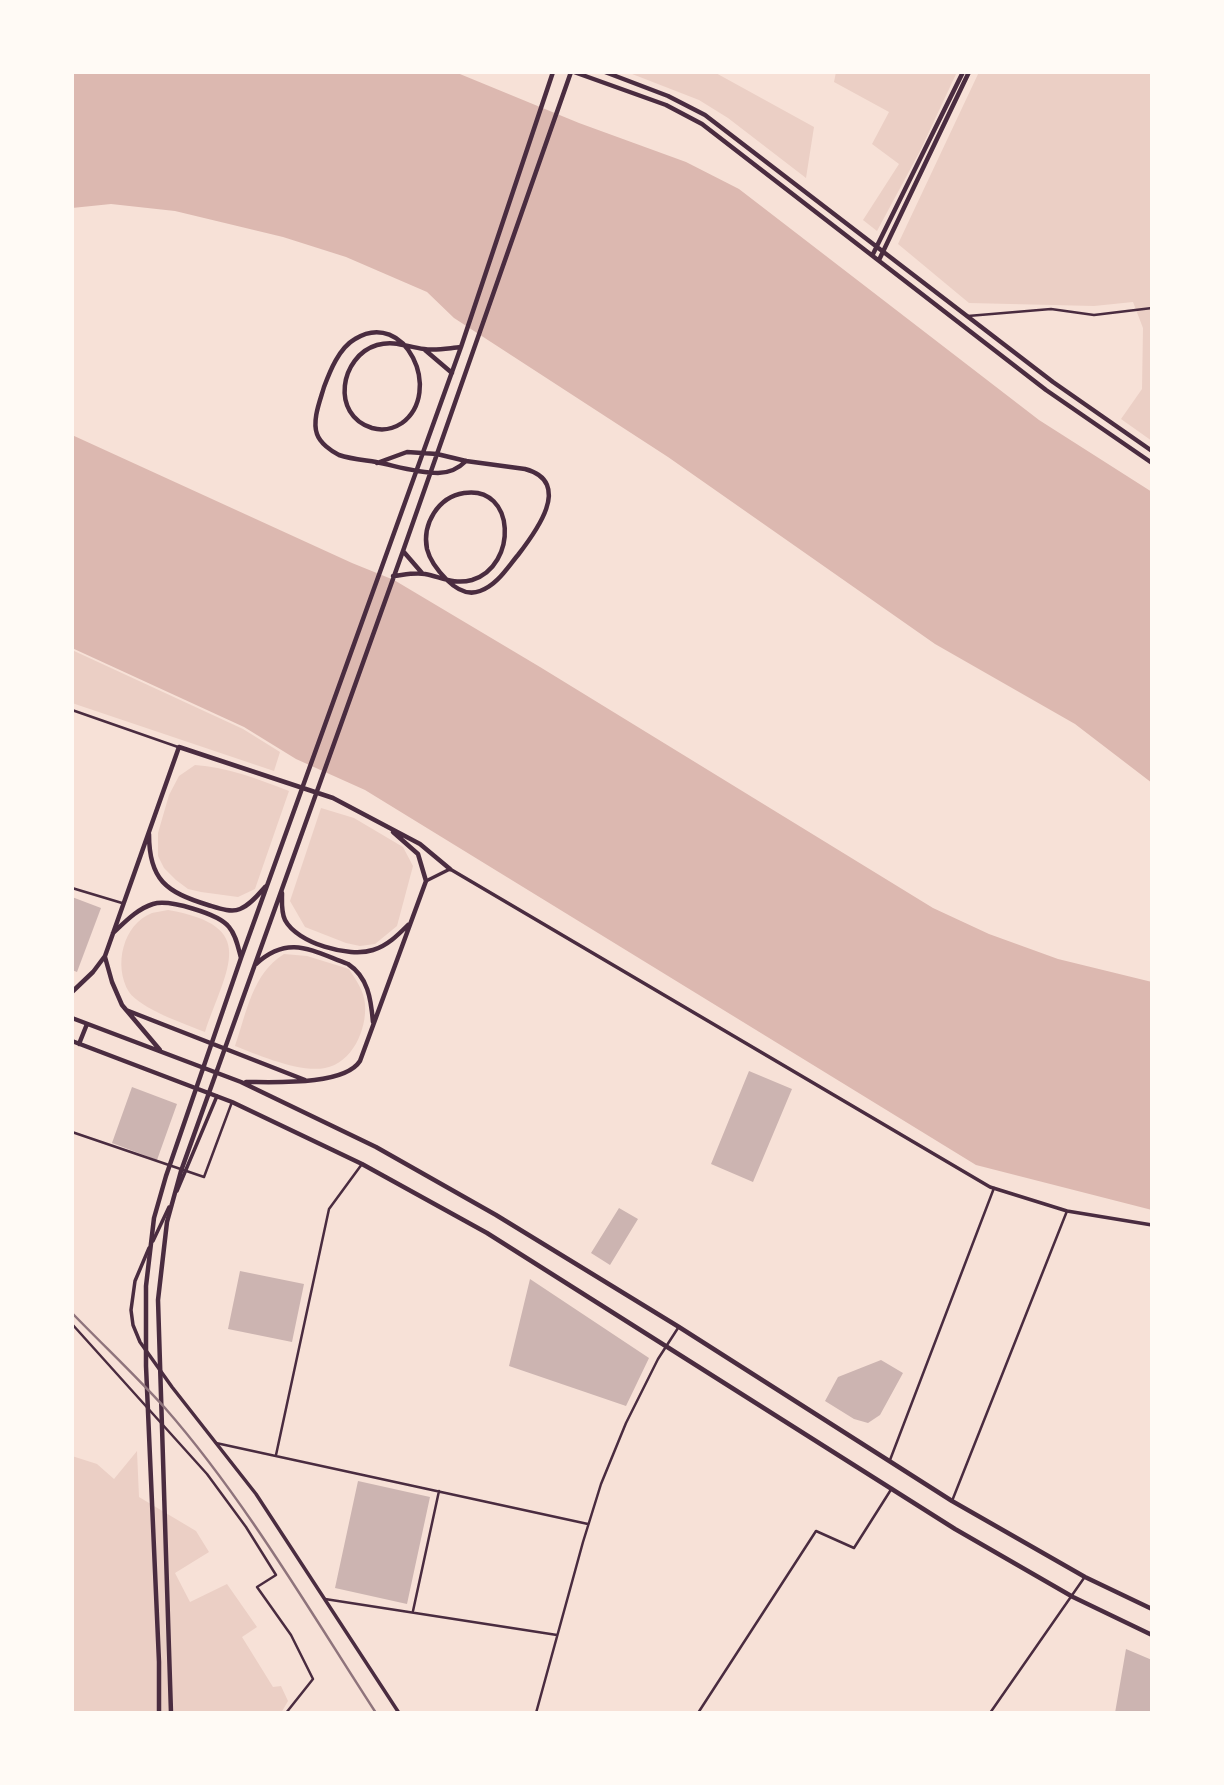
<!DOCTYPE html>
<html>
<head>
<meta charset="utf-8">
<style>
	body { margin:0 }
	#map { position:relative; width:1224px; height:1785px; overflow:hidden; background:#f7e1d7; font-family:"Roboto Condensed",sans-serif }
	canvas { display:block }
	.frame { position:absolute; inset:0; border:74px solid #fffaf5; pointer-events:none }
</style>
</head>
<body>
<div id="map">
<canvas width="1224" height="1785"></canvas>
<div class="frame"></div>
</div>
<script>
const g = document.querySelector('canvas').getContext('2d');
g.lineJoin = 'round';
function fill(path, color) { g.fillStyle = color; g.fill(path, 'evenodd'); }
function trace(path, color, width, dash) { g.strokeStyle = color; g.lineWidth = width; g.lineCap = dash ? 'butt' : 'round'; g.setLineDash(dash || []); g.stroke(path); }
const green = new Path2D(`
	M627,72h87l100,55 -8,51 -78,-60 -29,-18z
	M836,72h121l-37,79 -43,80 -14,-11 36,-56 -27,-20 17,-32 -55,-30z
	M979,72h173v369l-31,-22 21,-30 1,-61 -10,-26 -39,4 -125,-3 -71,-59z
	M72,650l171,79 37,23 -6,19 -202,-68z
	M195,765c32,2 63,14 94,26l-34,98 -17,8 -37,-5 -13,-3 -12,-9 -12,-12 -6,-12v-23l11,-38 10,-19z
	M321,808l33,10 49,29 10,19 -16,60 -22,18 -15,2 -14,-3 -41,-16 -15,-26z
	M168,910c92,16 59,57 37,122 -20,-8 -64,-23 -76,-40 -16,-26 -6,-68 23,-79 5,-1 11,-2 16,-3z
	M284,954l23,2 42,13c7,11 15,22 16,35 2,26 -13,59 -40,64 -25,5 -67,-13 -90,-22 12,-34 17,-72 49,-92z
	M137,1451l2,46 57,34 13,21 -34,21 15,29 37,-18 30,43 -15,10 31,50 8,-1 7,15 -7,12h-209v-257l25,8 17,15z`);
const water = new Path2D(`
	M72,72h383l124,51 107,39 53,27 300,231 113,72v291l-77,-59 -140,-80 -267,-187 -214,-139 -27,-26 -81,-35 -63,-20 -108,-26 -64,-7 -39,4z
	M72,435l280,128 42,17 146,87 393,241 56,26 69,25 94,23v228l-176,-45 -611,-375 -69,-31 -52,-32 -172,-79z`);
const building = new Path2D(`
	M72,897l29,11 -24,64 -5,-2z
	M749,1071l43,18 -39,93 -42,-18z
	M132,1087l45,17 -20,56 -45,-17z
	M619,1208l19,11 -28,46 -19,-12z
	M240,1271l64,13 -12,58 -64,-13z
	M530,1279l119,79 -23,48 -117,-40z
	M881,1360l22,13 -23,42 -12,8 -14,-4 -29,-18 13,-24z
	M358,1481l72,16 -23,107 -72,-16z
	M1126,1649l26,11v53h-37z`);
const minor = new Path2D(`
	M968,316l83,-7 43,6 58,-7
	M72,710l106,37
	M72,888l50,15
	M72,1132l132,45 28,-75
	M72,1324l135,150 39,53 30,48 -19,12 34,48 22,44 -27,34
	M216,1443l372,81
	M276,1455l53,-246 33,-45
	M890,1460l104,-272
	M952,1501l115,-290
	M325,1599l232,36
	M413,1611l26,-120
	M536,1713l47,-171 18,-58 25,-61 32,-64 20,-31
	M698,1713l118,-182 38,17 38,-60
	M990,1713l94,-135`);
const tertiary = new Path2D(`
	M426,881l24,-12 540,318 77,24 85,14
	M177,1191l40,-95
	M153,1241l16,-34
	M149,1248l-14,33 -4,29 2,15 7,17 32,45 84,107 143,219`);
const primary = new Path2D(`
	M574,72l92,33 36,19 344,266 106,73
	M605,72l63,24 37,19 348,267 99,69
	M873,254l90,-182
	M879,260l90,-188
	M461,347c-12,1 -25,4 -37,2 -17,-2 -29,-9 -47,-4 -37,11 -47,70 -5,83 11,3 21,1 30,-5 42,-31 3,-115 -47,-84 -16,9 -25,32 -31,48 -4,14 -12,33 -7,47 3,9 14,17 22,21 12,4 25,5 37,7 20,4 41,11 62,11 12,0 20,-4 28,-12
	M425,350l27,23
	M377,463l30,-11 30,2 29,7 59,8c49,13 10,64 -7,86 -11,13 -21,30 -38,36 -13,5 -24,-2 -33,-11 -8,-8 -17,-19 -20,-31 -5,-25 11,-52 37,-56 52,-8 54,73 8,87 -18,5 -31,-3 -47,-6 -10,-2 -22,1 -32,2
	M403,551l19,22
	M149,834c0,46 17,58 59,71 10,3 23,8 32,4 10,-4 18,-14 25,-22
	M282,893c0,9 -1,19 3,27 12,23 64,38 88,30 14,-4 25,-15 35,-25
	M113,933c12,-11 24,-24 40,-29 16,-5 66,10 76,23 7,8 9,20 12,31
	M105,957l7,25 10,23 38,45
	M256,964c33,-30 56,-13 92,0 20,13 23,35 25,58
	M72,992l21,-20 12,-16 74,-209 154,51 87,46 30,25
	M126,1010l179,70
	M72,1018l169,64 135,65 120,68 183,112 273,174 133,76 67,32
	M72,1041l160,61 130,62 125,69 468,296 118,68 79,38
	M79,1044l8,-20
	M246,1082c27,0 98,4 114,-21l66,-180 -8,-27 -25,-22
	M159,1713v-51l-13,-296v-80l8,-68 12,-42 75,-218 220,-611 92,-275
	M171,1713l-13,-413 9,-78 14,-51 222,-620 168,-479`);
const rail = new Path2D(`
	M72,1313c31,32 63,62 93,95 79,90 146,205 211,305`);
fill(green, '#ebcfc5');
fill(water, '#dcb8b0');
fill(building, '#ccb4b1');
trace(minor, '#4a2c40', 2.5);
trace(tertiary, '#4a2c40', 3.5);
trace(primary, '#4a2c40', 4.5);
trace(rail, '#8f747c', 2.5);
</script>
</body>
</html>
